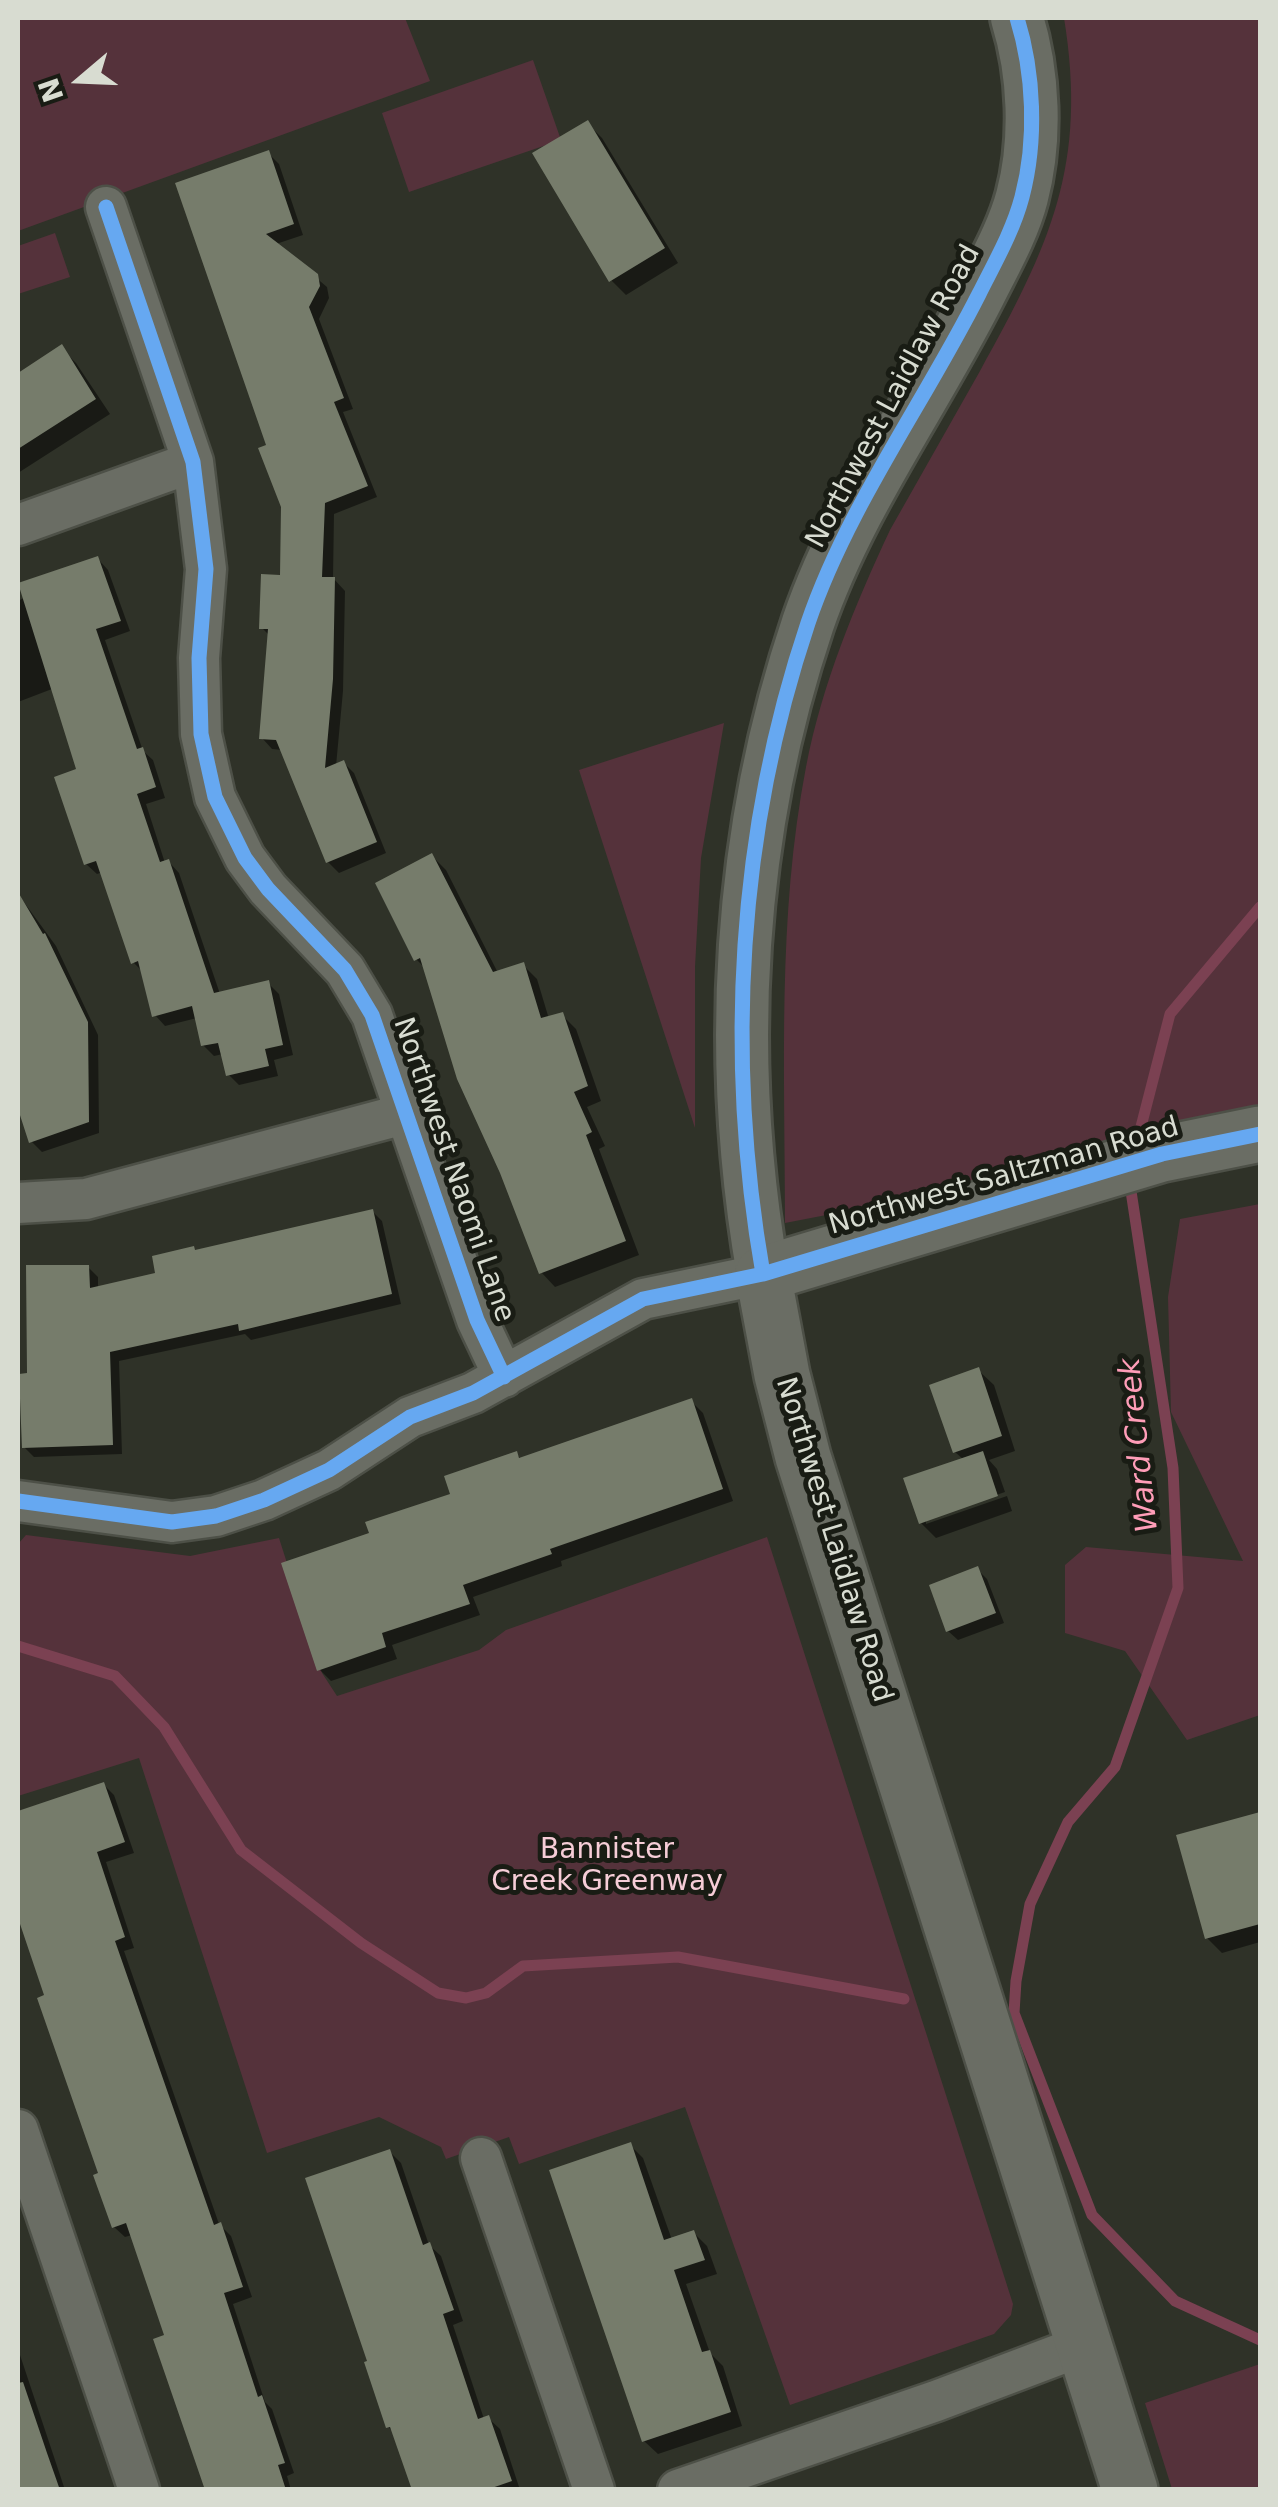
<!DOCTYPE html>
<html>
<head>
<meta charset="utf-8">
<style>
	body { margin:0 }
	#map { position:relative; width:1278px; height:2507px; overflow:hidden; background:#2f3228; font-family:"DejaVu Sans",sans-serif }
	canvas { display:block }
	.frame { position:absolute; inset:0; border:20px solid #d8dcd1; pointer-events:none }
	.north { position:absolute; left:30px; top:30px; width:100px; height:100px; -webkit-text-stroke:8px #191c14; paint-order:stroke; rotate:251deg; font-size:28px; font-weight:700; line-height:40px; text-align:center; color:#d8dcd1 }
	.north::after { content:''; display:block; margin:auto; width:35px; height:45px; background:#d8dcd1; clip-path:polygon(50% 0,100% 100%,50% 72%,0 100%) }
</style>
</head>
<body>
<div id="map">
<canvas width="1278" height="2507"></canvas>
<div class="frame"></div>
<div class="north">N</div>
</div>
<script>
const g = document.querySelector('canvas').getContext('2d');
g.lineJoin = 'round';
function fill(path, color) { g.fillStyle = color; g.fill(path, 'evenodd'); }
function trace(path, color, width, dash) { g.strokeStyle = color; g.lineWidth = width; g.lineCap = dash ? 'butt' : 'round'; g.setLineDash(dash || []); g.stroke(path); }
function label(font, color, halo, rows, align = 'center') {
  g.font = font + ' "DejaVu Sans",sans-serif'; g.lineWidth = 10; g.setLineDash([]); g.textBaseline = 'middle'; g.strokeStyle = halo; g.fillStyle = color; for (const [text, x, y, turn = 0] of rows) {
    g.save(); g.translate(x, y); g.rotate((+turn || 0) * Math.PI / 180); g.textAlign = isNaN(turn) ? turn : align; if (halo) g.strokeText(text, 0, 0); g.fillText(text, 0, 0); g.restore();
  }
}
const green = new Path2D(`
	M18,18h387l25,63 -412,150z
	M1064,18h196v1113l-475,92c0,-153 -8,-306 21,-456 16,-83 49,-162 84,-237 30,-53 60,-106 90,-159 70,-126 108,-206 84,-353z
	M533,60l28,80 -152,52 -27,-79z
	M55,233l15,44 -52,17v-48z
	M724,723l-23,135 -6,109v161l-116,-358z
	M1260,1204v511l-73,25 -62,-89 -60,-18v-68l21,-18 157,14 -72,-149 -3,-115 12,-78z
	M26,1535l164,21 89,-18 43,135 15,23 142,-46 27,-20 261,-93 246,767 -2,11 -17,19 -204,71 -105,-298 -166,57 -10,-27 -63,22 -5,-12 -62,-30 -112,36 -128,-395 -121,38v-252z
	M1260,2364v125h-88l-27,-86z`);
const shadow = new Path2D(`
	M587,123l15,15 76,125 -52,32 -15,-15z
	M268,153l11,11 24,71 -27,9 51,43 2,11 -10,21 34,90 -10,3 34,85 -43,17 -1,64 12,13 -2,100 -7,75 8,-3 10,10 32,80 -47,20 -11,-11 -46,-112 -10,-1 -10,-11 8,-102 -8,-8 20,-51 2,-70 -15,-61 -91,-262z
	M61,348l15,15 34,51 -92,59v-97z
	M98,559l10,11 22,61 -25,9 38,111 10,9 12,38 -19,6 19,59 4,-1 10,11 41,121 48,-11 11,11 14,61 -19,5 4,16 -39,9 -11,-11 -5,-20 -9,2 -11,-11 -6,-27 -32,8 -10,-11 -11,-42 -11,-11 -30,-90 -6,2 -11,-10 -7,-93 -27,-82 -34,13v-101z
	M432,856l14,14 52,103 25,-8 14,14 12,40 13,-4 14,14 25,72 -14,6 18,39 -6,3 40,106 -84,32 -14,-15 -115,-303 -10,-10z
	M18,894l38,52 42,89 1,98 -57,19 -11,-11 -13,-40z
	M372,1211l10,10 19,83 -150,36 -6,-6 -126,27 3,93 -88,3 -10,-10 6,-71 58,-109 10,10v11l60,-13 39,-23z
	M978,1370l16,15 21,66 -26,9 8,9 8,23 -79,27v5l81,-28 5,15 -76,27 -15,-15 43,-63 -9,-8z
	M691,1401l12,12 30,88 -172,60 1,5 -89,31 7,18 -88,30 5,14 -66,22 -12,-12 53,-134 81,-40 63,-41 6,6z
	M977,1569l10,10 17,44 -46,17 -10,-9z
	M104,1785l10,10 20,58 -28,9 28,86 -10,3 95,273 12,12 21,61 -19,7 32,98 7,7 22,64 -7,3 4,14h-84l-40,-153 -35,-102 -7,2 -11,-10 -67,-231 -29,-85 5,-2 -5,-17v-78z
	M1260,1814v128l-38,11 -15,-15 -28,-102z
	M630,2145l13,13 29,82 22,-7 13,13 10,28 -31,10 24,69 13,13 19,60 -84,28 -14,-13z
	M390,2152l11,11 28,82 12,11 22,65 -10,4 31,94 4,-1 12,11 20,61h-106l-19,-57 -7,-6z
	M18,2349l47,141h-47z`);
const stream = new Path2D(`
	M1136,1146l34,-132 90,-107
	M1129,1178l44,290 5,120 -63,179 -47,55 -38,82 -14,77 -2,32 78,202 83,86 85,39
	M18,1646l97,30 49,51 77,123 120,93 77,50 28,5 20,-5 37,-27 155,-9 226,42`);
const building = new Path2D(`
	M588,120l77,128 -56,34 -77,-129z
	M269,150l25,74 -28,10 52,40 2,12 -11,21 35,91 -10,4 34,84 -43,17 -3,74h13l-2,102 -8,89 19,-8 33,82 -51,21 -50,-123 -17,-1 9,-110h-9l2,-55 19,1 1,-68 -23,-59 8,-3 -91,-262z
	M62,344l34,55 -78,50v-76z
	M98,556l23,65 -25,8 41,120 6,-2 13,40 -19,7 23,68 9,-3 45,134 55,-13 14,65 -18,4 4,17 -43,10 -8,-33 -17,3 -9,-40 -40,11 -14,-56 -7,3 -35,-103 -12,4 -30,-88 22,-8 -58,-186z
	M432,853l61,119 31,-10 17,56 22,-6 25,74 -14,6 18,40 -6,3 40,106 -87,33 -39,-101 -43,-94 -37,-121 -6,3 -39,-78z
	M18,892l25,42 2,-1 43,89 1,100 -60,21 -11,-34z
	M373,1209l19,85 -153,37 -1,-7 -128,28 3,93 -91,3 -3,-74 8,-1 -1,-108h63l1,23 65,-15 -3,-17 42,-10 1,4z
	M979,1367l23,69 -49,17 -24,-68z
	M692,1398l31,91 -173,60 2,5 -89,31 7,19 -88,29 4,14 -69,24 -36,-108 88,-30 -4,-11 85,-28 -6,-18 73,-25 2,7z
	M983,1451l15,45 -79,28 -16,-46z
	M978,1566l18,47 -50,19 -17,-47z
	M104,1782l21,60 -28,10 28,85 -10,4 99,284 7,-3 22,65 -19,6 34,104 4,-2 23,68 -7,2 8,25h-81l-52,-151 11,-4 -38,-112 -14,5 -19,-53 5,-2 -61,-175 7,-3 -26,-77v-107z
	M1260,1812v112l-55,15 -29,-104z
	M631,2142l33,98 30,-10 11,30 -31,10 28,82 8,-2 21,62 -89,30 -93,-272z
	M390,2149l33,96 7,-3 24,68 -11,4 35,105 11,-4 23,66 -26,9h-74l-22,-63 -4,1 -22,-66 3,-1 -62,-183z
	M23,2382l24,71 13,37h-42v-107z`);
const minor = new Path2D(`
	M106,207l87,255 13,107 -7,89 2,76 14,63 30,61 23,31 77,81 27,45 105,305 27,57
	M18,525l175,-63
	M18,1203l68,-4 322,-86
	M18,1501l154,21 44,-6 48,-16 65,-30 81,-53 63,-24 170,-94 120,-25
	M18,2130l121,360
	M481,2158l113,332
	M678,2490l258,-89 148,-56`);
const tertiary = new Path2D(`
	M763,1274c-38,-217 -25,-443 45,-651 40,-117 116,-220 171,-329 16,-32 34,-63 43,-97 15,-57 12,-124 -5,-179`);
const secondary = new Path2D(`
	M1130,2490l-327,-1033 -21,-82 -19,-101 399,-120 98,-20`);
const cycleway = new Path2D(`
	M106,207l87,255 13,107 -7,89 2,76 14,63 30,61 23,31 77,81 27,45 105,305 27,57
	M763,1274c-38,-217 -25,-443 45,-651 40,-117 116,-220 171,-329 16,-32 34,-63 43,-97 15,-57 12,-124 -5,-179
	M18,1501l154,21 44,-6 48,-16 65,-30 81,-53 63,-24 170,-94 120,-25 399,-120 98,-20`);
const streetNames = [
	["Northwest Laidlaw Road",894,397,-62],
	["Northwest Naomi Lane",453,1170,71],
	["Northwest Saltzman Road",1004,1177,-16],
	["Northwest Laidlaw Road",833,1540,73]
];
const parkNames = [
	["Bannister",607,1851],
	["Creek Greenway",607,1883]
];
const waterNames = [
	["Ward Creek",1140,1445,-96]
];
fill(green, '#55323b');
fill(shadow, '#0007');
trace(stream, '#7b4152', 11);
fill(building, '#767c6b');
trace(minor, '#4d5047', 45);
trace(tertiary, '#4d5047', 58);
trace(secondary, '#4d5047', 60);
trace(minor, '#6a6d64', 40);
trace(tertiary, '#6a6d64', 52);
trace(secondary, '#6a6d64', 55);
trace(cycleway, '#66a8f1', 15);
label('28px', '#d8dcd1', '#191c14', streetNames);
label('28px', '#f6cdd7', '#191c14', parkNames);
label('italic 30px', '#ff9db8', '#191c14', waterNames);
</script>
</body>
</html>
